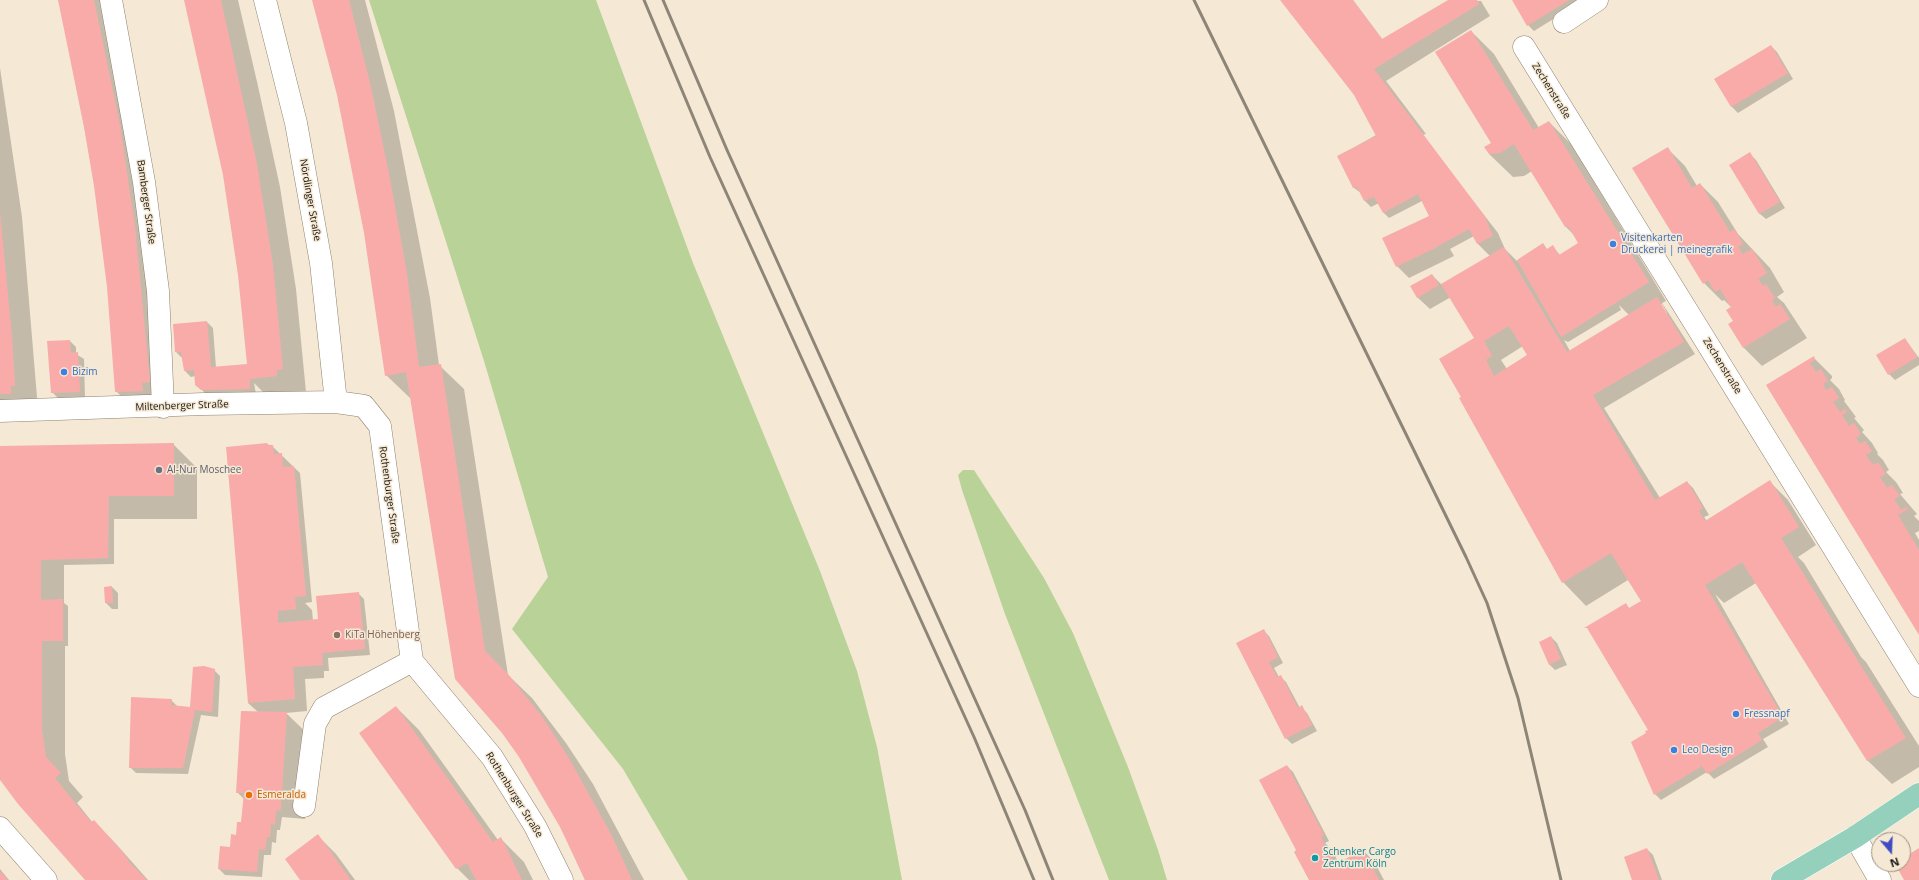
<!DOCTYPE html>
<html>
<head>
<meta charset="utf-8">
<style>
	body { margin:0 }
	#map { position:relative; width:1919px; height:880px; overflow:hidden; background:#f5e9d5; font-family:"Open Sans",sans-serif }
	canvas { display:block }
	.north { position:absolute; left:1871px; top:832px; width:40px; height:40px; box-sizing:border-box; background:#f5e9d5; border:1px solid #9d9485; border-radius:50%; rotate:161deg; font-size:11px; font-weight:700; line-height:16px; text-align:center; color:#19150e }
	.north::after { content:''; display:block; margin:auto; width:14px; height:18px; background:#404dc1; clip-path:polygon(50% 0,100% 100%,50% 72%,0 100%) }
</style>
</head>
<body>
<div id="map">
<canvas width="1919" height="880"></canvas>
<div class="north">N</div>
</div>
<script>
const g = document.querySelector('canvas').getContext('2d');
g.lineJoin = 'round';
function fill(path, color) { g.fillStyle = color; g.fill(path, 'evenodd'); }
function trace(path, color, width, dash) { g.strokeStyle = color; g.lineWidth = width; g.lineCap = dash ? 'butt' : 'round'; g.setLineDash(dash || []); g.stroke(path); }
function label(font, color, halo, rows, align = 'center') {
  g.font = font + ' "Open Sans",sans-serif'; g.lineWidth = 3; g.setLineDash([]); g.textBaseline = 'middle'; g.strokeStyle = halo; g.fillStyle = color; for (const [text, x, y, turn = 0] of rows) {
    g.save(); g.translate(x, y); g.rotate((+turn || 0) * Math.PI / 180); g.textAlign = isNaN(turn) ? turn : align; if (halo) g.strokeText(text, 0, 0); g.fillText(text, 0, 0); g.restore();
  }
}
const green = new Path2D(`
	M369,0h227l97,263 127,308 37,100 20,76 25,133h-214l-65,-111 -111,-140 36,-52 -64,-216z
	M963,470h11l70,108 29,55 55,134 30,83 9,30h-58l-104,-266 -43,-124 -4,-15z`);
const shadow = new Path2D(`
	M59,0h53l61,405 -34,9 -23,-23 -8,-104 -13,-101 -11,-60z
	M185,0h53l20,86 22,101 16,102 10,103 -33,10 -19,-19 2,11 -49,1 -11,-11 -1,-8 -4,1 -6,-6 -3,-13 -6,-6 31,-30 6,6 3,40 32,-3 -9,-90 -15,-100z
	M313,0h52l29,111 36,187 9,67 25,24 44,286 24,23 34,45 27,41 51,96h-59l-24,-53 -41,-70 -17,-25 -92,-334h-1l-24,-23 -21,-142 -27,-138z
	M1281,0h72l30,40 67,-40 31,1 9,15 -104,65 40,53 -4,1 76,98 7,16 12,12 26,-16 5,5 5,-3 7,8 21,-8 -7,-12 -8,-8 -34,-56 -8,5 -11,1 -24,-23 3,-11 -21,-112 23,23 45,74 10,-6 23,23 94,156 -4,2 33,51 -91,54 56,90 27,-16 6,6 16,27 -5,2 3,4 63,-39 18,18 28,45 -18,12 6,6 57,94 5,5 53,84v21l-27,17 -24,-23 -112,-178 -32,20 -9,-9 74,130 -26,15 5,8 -54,32 -7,-7 -46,28 -6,-6 -5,-62 -24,-127 4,4 12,-7 -14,-22 -42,26 -23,-24 -100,-185 13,-58 -25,-42 -21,12 -13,-12 15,-22 10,10 48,-29 -12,-12 -4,-8 -24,13 4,7 -45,22 -12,-12 35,-46 -10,-19 -33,17 -6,-6 -4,-9 -8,4 -6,-6 -4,-8 -7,-5 -15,-32 37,-21 -21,-40zM1660,304h2l5,9 -1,1zM1619,305l10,10 -59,36 -6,-11 4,2 53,-32zM1523,346l5,9 -21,14 -6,-9z
	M1513,0h67l1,2 -47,29 -6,-6z
	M1771,46l6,6 16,27 -55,34 -6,-6 -16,-27z
	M0,68l22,149 16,192 -38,3z
	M1667,148l18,18 12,20 3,-2 18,18 20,32 32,34 14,24 -7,5 7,6 23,35 -45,28 -18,-18 -15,-24 5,-3 -2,-13 -8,-8 -2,1 -18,-18z
	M1750,154l6,6 29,48 -19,11 -6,-5 -30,-49z
	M1905,339l14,19v7l-24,15 -6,-6z
	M70,341l6,6v7l8,5 1,39h-27l-6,-6z
	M1814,358l18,18v2l-2,2 9,9 6,11 -1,1 12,16 -2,1 10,12 -2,2 10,11 6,10 -1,1 6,6 6,10 -3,2 10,10 7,11 -3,1 17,20 -3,2 5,5v10l-4,2 4,7v93l-152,-247z
	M173,444l24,24v51h-83v45l-50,1v38l4,3v40h-3v108l4,27 14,16 -6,6 16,20 1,-2 23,24 31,35h-61l-87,-102v-331z
	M267,444l5,2 28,27 12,129 -7,1 7,7 1,11 6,-1 39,-27 6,6 6,56 -42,3 1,13h-5v7l-19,1 2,32 -21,2 24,23 -5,83 -23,-2 -2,13h-3l-1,13 -4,-1 -1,13h-7l-2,22 -37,-2 -6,-6 23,-46 2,-24 -7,-7 21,-80 -10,-9z
	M112,587l6,6v16h-6l-6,-6 -1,-15z
	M1263,630l6,6 14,27 -9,5 5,9h2l5,5 14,26 1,-1 6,6 10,18 -25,13 -6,-6 -49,-94z
	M1551,637l6,6 10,22 -12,5 -6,-6z
	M214,670l6,6 -2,41 -17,-2 -13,59 -52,-1 -6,-6 41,-67 6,6 14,2z
	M396,707l23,23 79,110 2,-2 24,24 9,18h-64l-12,-12z
	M1287,766l6,6 36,69 -4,2 8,8 6,13 24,-14 12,13 9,17h-73l-13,-29z
	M318,836l18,18 19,26h-54z
	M1647,849l6,6 9,25h-28z
	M0,869l9,11h-9z`);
const building = new Path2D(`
	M58,0h36l26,125 15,102 15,155 -8,1 1,8 -28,1 -8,-105 -13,-101 -10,-59z
	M184,0h37l36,164 16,101 10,104 -6,1v6l-27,3v10l-49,1 -6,-5 -1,-15 -10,1 -3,-19h-6l-2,-28 34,-3 4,46 36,-3 -9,-89 -15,-100z
	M312,0h37l22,87 19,92 17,95 12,93 22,-3 44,287 23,23 35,44 27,42 42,76 20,44h-47l-25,-53 -41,-70 -17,-24 -47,-54 -49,-307 -21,4 -21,-143 -27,-138z
	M1280,0h73l29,39 66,-39h29l2,4 -105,65 113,150 -1,1 7,16 -16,8 -8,-15 -38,21 -35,17 -14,-29 47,-22 -11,-22 -35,19 -9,-16 -10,4 -7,-14 -4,1 -16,-32 39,-20 -22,-41z
	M1512,0h57l-42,26z
	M1471,30l62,100 16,-9 100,161 -88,55 -44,-77 26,-17 4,6 6,-4 6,10 19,-12 -10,-17 -3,1 -51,-83 -14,9 -11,1 -5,-7 7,-4 -56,-91z
	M1771,45l17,28 -57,34 -17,-28z
	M1668,147l24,41 8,-5 30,49 5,-3 8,15 -5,3 5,7 9,-5 15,24 -9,6 5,7 3,-2 8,13 3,-1 -5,5 4,6 4,-3 10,15 -47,29 -15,-24 5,-3 -7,-11 5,-3 -11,-18 -5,3 -7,-12 -5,4 -71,-116z
	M1750,152l30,50 -21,12 -30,-49z
	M0,213l12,124 3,49h-4v8h-11z
	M1504,247l63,105 90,-55 27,45 -91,53 62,105 32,-19 16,27 -4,3 6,10 65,-41 29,47 -18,11 125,200 -39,23 -125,-199 -37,23 78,132 -25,16 4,7 -55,34 -5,-8 -48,29 -23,-53 15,-9 -1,-2 3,-1 -61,-102h-3l42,-25 3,5 12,-7 -30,-48 -49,30 -103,-185 2,-1 -22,-38 35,-21 -33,-54zM1509,326l18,29 -33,21 -8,-16 6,-4 -8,-15z
	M1432,274l7,11 -22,13 -7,-12z
	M1905,338l12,19 -29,18 -12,-20z
	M70,340l1,13 7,-1 2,40 -29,1 -4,-52z
	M1814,356l1,4 -5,3 6,9 5,-3 7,12 -5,3 3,6 6,-3 7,11 -6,4 7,10 5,-3 2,3 -5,3 7,11 5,-3 7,11 -5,4 4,6 5,-3 7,10 -6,4 7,10 5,-3 8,12 -6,3 7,11 5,-3 8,11 -6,3 7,11 5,-3 2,2 -10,6 21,35v85l-153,-250z
	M174,443v53h-65l-1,62 -67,2v40l22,-1v42h-21v89l4,27 15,16 -6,5 20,25 16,19 3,-2 26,29 9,11 -1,1 19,19h-62l-67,-76 -18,-24v-334z
	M267,443l1,2h5l1,9 8,-1 1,14 11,-1 12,130 -11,1 1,12 -18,2v12l40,-4 -2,-23 43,-4 6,57 -43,4 1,12 -30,2 2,32 -47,4 -22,-256z
	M112,586l1,17h-8l-1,-16z
	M1264,629l14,28 -9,5 8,15 4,-2 17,33 4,-3 10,20 -27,14 -49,-96z
	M1551,636l10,23 -12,6 -10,-23z
	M204,666l11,3 -3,43 -17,-2 -12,58h-54l2,-71 41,2 -1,6 19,2 3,-40z
	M396,706l97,136 8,-5 21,43h-46l-9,-17 -11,6 -97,-136z
	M241,711l46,1 -6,95 -1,4 -4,-1 -1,15 -4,-1 -1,13h-3l-2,13 -6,-1 -2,23 -39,-3 2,-23 10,1 1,-13 5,1 1,-13h4l3,-29h-8z
	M1287,765l37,70 -3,2 14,28 28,-16 16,31h-70l-15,-28 2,-2 -37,-70z
	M318,834l30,42 3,4h-51l-15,-21z
	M1647,848l12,32h-27l-8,-23z
	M1919,848v32h-15l-9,-16h8v-6z
	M0,871l8,9h-8z`);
const minor = new Path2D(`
	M111,0l33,182 14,109 5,116
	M265,0l31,123 25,140 15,139
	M1564,22l33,-22
	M1524,47l395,639
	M0,411l204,-7 132,-2 28,4 16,20 32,235 80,96 43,69 27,54
	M304,806l11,-82 9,-16 88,-47
	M0,828l46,52
	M1855,837l25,43`);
const primary = new Path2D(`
	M1782,880l73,-43 64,-43`);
const rail = new Path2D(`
	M644,0l66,157 264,580 60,143
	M663,0l64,150 298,660 28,70
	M1194,0l272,557 21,46 31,95 43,182`);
const markers = [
	[1613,244,4,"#3f7fe0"],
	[64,372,4,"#3f7fe0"],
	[159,470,4,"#6b7280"],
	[337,635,4,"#8d6e63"],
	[1736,714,4,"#3f7fe0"],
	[1674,750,4,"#3f7fe0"],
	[249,795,4,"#e8710a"],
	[1315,858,4,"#0f9aa8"]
];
const streetNames = [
	["Zechenstraße",1551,91,58],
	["Nördlinger Straße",310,200,80],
	["Bamberger Straße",146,202,82],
	["Zechenstraße",1722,366,58],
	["Miltenberger Straße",182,406,-2],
	["Rothenburger Straße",389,495,82],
	["Rothenburger Straße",514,795,58]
];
const shopNames = [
	["Visitenkarten",1621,238],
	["Druckerei | meinegrafik",1621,250],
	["Bizim",72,372],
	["Fressnapf",1744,714],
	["Leo Design",1682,750]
];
const worshipNames = [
	["Al-Nur Moschee",167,470]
];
const educationNames = [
	["KiTa Höhenberg",345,635]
];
const foodNames = [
	["Esmeralda",257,795]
];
const cultureNames = [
	["Schenker Cargo",1323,852],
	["Zentrum Köln",1323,864]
];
fill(green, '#b8d298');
fill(shadow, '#0003');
fill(building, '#f9abaa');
trace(minor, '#8c806f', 23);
trace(primary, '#fff', 23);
trace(minor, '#fff', 22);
trace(primary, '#95d0bc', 22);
trace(rail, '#8d8577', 3);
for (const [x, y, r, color] of markers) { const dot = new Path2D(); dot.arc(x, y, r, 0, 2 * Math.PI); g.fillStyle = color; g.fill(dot); trace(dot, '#f5e9d5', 1.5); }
label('10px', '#19150e', '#f5e9d5', streetNames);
label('10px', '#366cbe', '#f5e9d5', shopNames, 'left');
label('10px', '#5b616d', '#f5e9d5', worshipNames, 'left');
label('10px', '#785e54', '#f5e9d5', educationNames, 'left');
label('10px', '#c56008', '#f5e9d5', foodNames, 'left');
label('10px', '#0d838f', '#f5e9d5', cultureNames, 'left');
</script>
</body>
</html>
